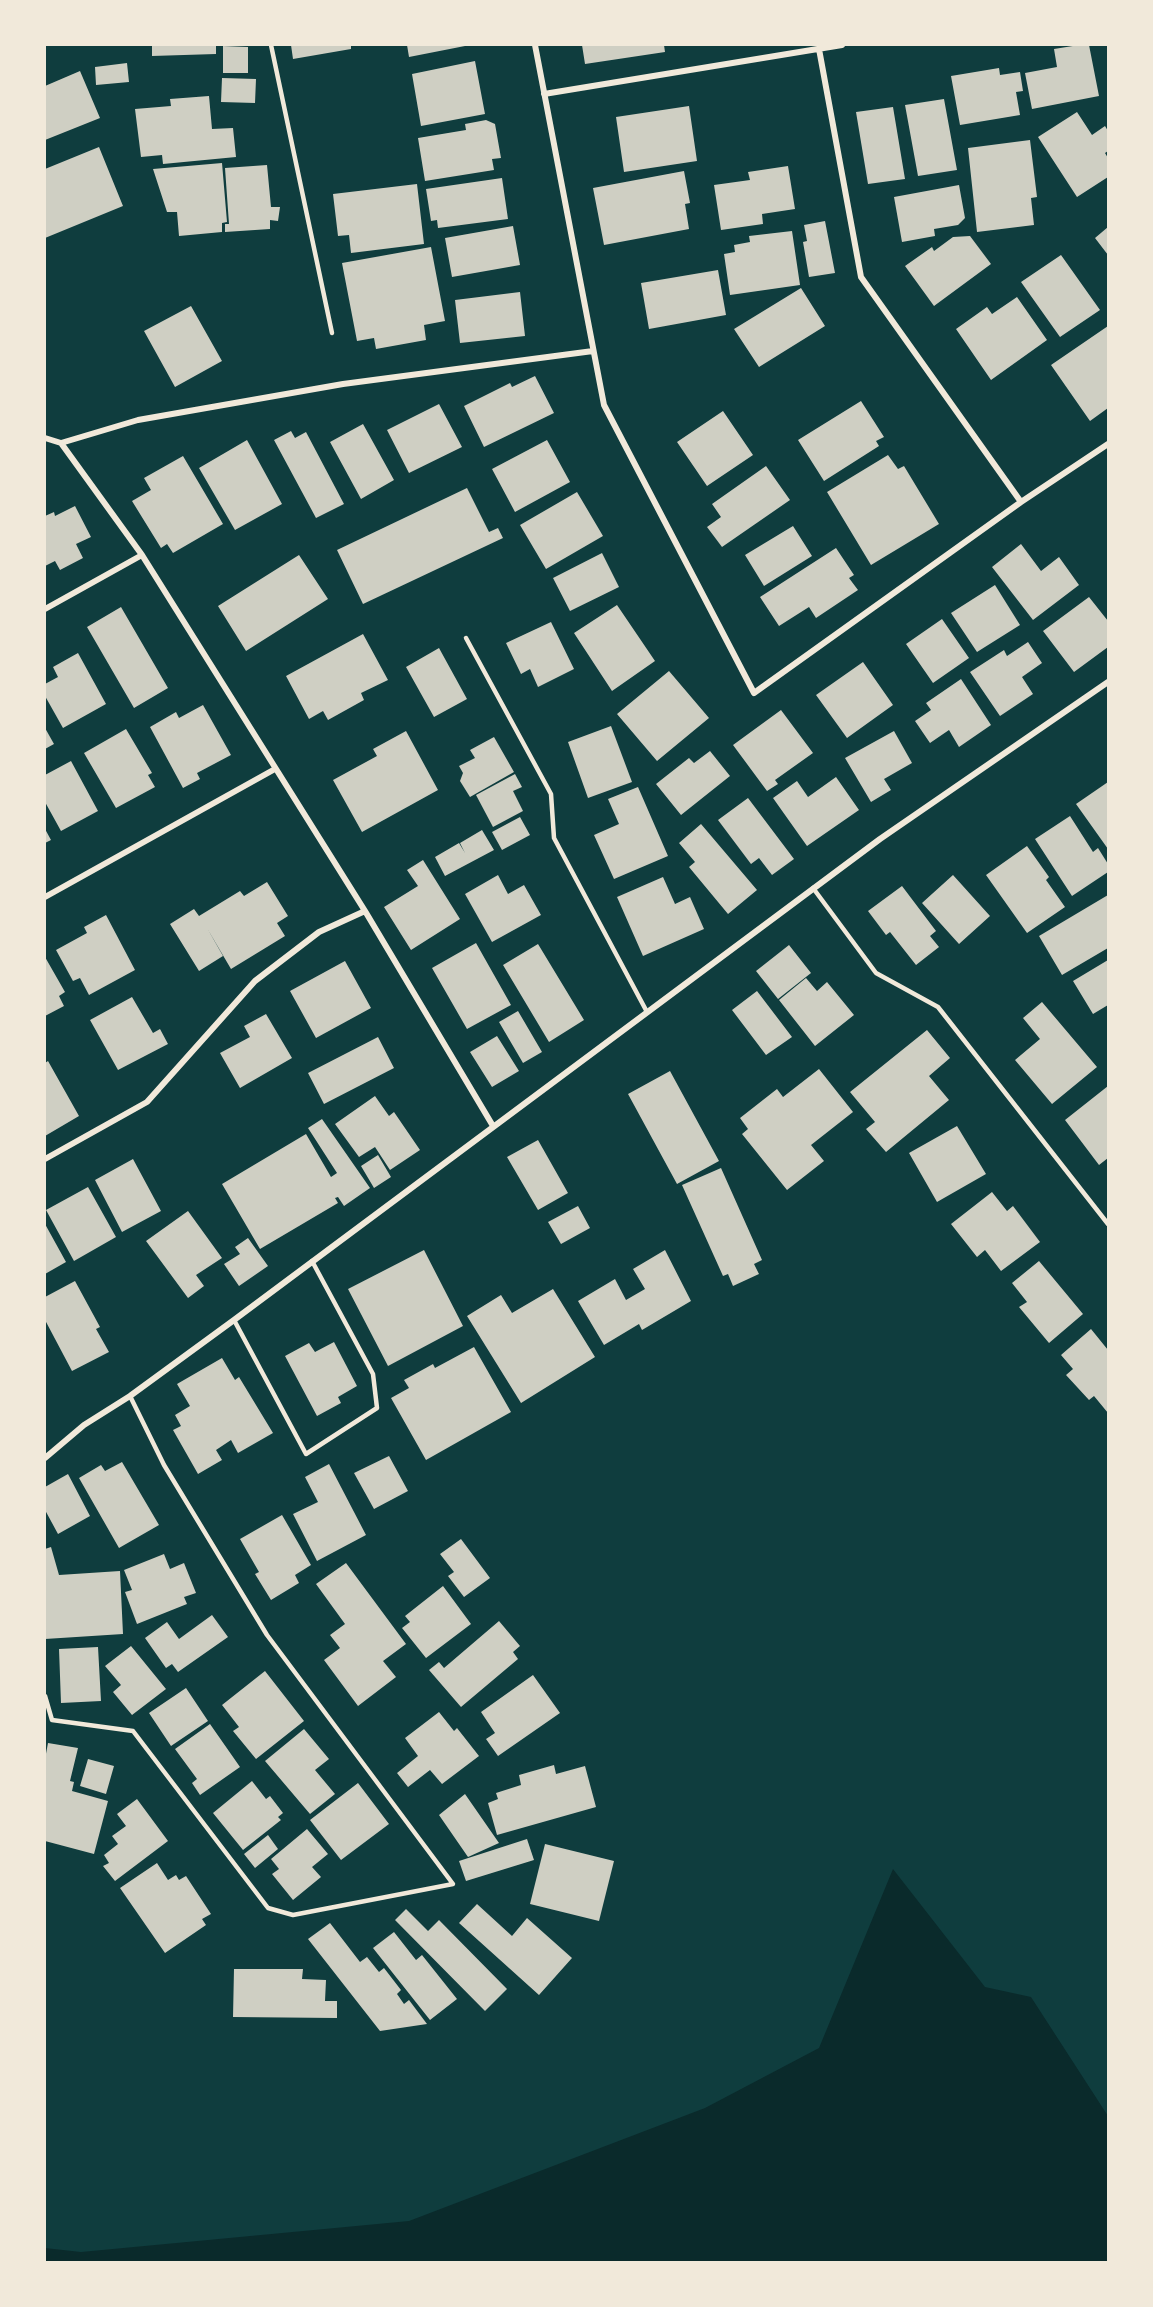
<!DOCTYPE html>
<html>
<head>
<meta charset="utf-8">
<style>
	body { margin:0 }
	#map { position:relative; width:1153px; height:2307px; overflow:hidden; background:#0f3d3e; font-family:"Open Sans",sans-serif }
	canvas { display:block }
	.frame { position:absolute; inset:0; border:46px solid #f1e9da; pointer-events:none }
</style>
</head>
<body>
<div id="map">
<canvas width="1153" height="2307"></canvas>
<div class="frame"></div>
</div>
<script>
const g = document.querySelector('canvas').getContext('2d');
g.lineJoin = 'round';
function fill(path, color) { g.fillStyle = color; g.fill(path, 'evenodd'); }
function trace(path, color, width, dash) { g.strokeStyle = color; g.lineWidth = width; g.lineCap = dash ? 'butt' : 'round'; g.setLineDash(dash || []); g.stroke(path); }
const water = new Path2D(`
	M893,1869l92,118 46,10 77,119v146h-1063v-14l36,4 328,-31 296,-113 114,-60z`);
const building = new Path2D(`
	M152,45h64v9l-64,2z
	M291,45h60v4l-58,10z
	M407,45h58v1l-56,11z
	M582,45h82l1,7 -80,12z
	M1079,45h10l10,51 -67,13 -7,-36 32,-6 -3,-18z
	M223,46l25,1v26h-25z
	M475,61l10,53 -64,12 -9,-52z
	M127,63l2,19 -33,3 -1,-18z
	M999,68l1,7 20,-3 3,19 -7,1 4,23 -60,10 -9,-49z
	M80,71l20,47 -55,22v-54z
	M222,78l34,1 -1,24 -34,-1z
	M209,96l3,33 21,-1 3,29 -73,7 -1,-9 -21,2 -6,-48 36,-3 -1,-7z
	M944,99l13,71 -39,6 -13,-71z
	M689,106l8,55 -73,11 -8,-55z
	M893,107l12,72 -37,5 -12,-72z
	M1077,112l15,23 13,-9 3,5v20l-3,2 3,5v19l-31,20 -39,-60z
	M486,120l9,4 6,34 -9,1 2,11 -69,11 -7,-43 48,-8 -1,-6z
	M1030,140l7,57 -6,1 3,27 -57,7 -9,-84z
	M99,147l24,59 -78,32v-69z
	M222,163l5,59 -5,1v9l-43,4 -2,-24h-10l-14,-43z
	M267,165l4,42h9l-2,14 -8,-1v9l-45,3v-8h4l-4,-56z
	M788,166l7,43 -33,5 1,10 -42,6 -7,-45 36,-5 -2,-8z
	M684,171l6,32 -5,1 4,25 -85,16 -11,-57z
	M502,178l6,41 -70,9 -1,-8 -6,1 -5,-32z
	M417,184l7,60 -73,9 -2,-18 -11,1 -5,-42z
	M959,185l6,33 -7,7 -24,4 1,7 -33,6 -8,-45z
	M825,221l10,52 -26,4 -6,-35 4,-1 -3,-16z
	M513,226l7,39 -68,12 -7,-39z
	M1108,227v28l-13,-17z
	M792,231l8,54 -70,10 -6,-41 11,-2 -1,-7 16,-3 -1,-6z
	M970,236l21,28 -57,42 -29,-40 27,-19 2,4 19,-14z
	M431,247l14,74 -21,4 2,15 -50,9 -2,-11 -17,3 -15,-78z
	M1061,255l39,55 -40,27 -39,-55z
	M718,270l8,45 -77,14 -8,-46z
	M801,288l24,38 -66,41 -25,-38z
	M520,292l5,44 -65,7 -5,-43z
	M1017,297l30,43 -56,40 -35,-51 31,-22 5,7z
	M191,306l31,55 -47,26 -31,-56z
	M1108,326v82l-18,13 -39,-56z
	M535,376l19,37 -70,34 -20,-41 46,-23 2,4z
	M861,401l23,36 -8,4 3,5 -55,35 -26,-41z
	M439,404l23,43 -53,26 -22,-43z
	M723,411l30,44 -46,31 -30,-44z
	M363,424l31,56 -33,19 -31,-57z
	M291,431l4,7 11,-6 38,72 -28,14 -42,-78z
	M247,440l35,64 -47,26 -36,-62z
	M547,440l23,42 -55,30 -23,-43z
	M888,455l10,14 6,-3 35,58 -68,41 -44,-73z
	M183,456l40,68 -50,29 -6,-9 -6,4 -29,-47 19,-11 -7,-12z
	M766,466l24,34 -68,47 -15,-20 14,-10 -9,-13z
	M467,488l22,44 9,-4 5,10 -140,66 -26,-54z
	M577,492l26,44 -57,33 -26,-44z
	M75,506l16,31 -15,7 7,14 -23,12 -5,-9 -10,5v-50l9,-4 1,4z
	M793,526l19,30 -48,30 -19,-31z
	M1021,544l20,27 18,-14 20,28 -46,35 -41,-53z
	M836,548l18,27 -5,3 9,12 -42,28 -7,-11 -30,19 -19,-29z
	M602,553l17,34 -49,24 -17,-33z
	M299,555l29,44 -82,52 -28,-45z
	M995,585l25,40 -43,27 -26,-39z
	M1089,597l19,24v26l-34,25 -31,-41z
	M617,605l38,56 -43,30 -38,-58z
	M121,607l47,81 -34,20 -47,-81z
	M942,619l27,39 -36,25 -27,-39z
	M551,622l23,47 -36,18 -8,-18 -9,5 -15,-31z
	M363,634l25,46 -27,13 3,7 -36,20 -5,-9 -14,8 -23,-43z
	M1028,642l14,21 -20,14 11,17 -33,22 -30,-44 34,-22 3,6z
	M439,648l28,51 -33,18 -28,-50z
	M78,653l28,51 -43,24 -18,-32v-12l13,-7 -5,-10z
	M863,662l30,43 -46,33 -31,-43z
	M669,671l40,47 -52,43 -40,-47z
	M961,679l30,46 -32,22 -10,-17 -19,13 -15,-22 16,-11 -5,-7z
	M203,705l28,50 -34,18 3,6 -17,9 -33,-61 26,-15 3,6z
	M781,710l32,43 -38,27 3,4 -11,7 -34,-46z
	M611,726l21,56 -44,16 -20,-56z
	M45,728l9,16 -9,5z
	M126,729l26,44 -4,2 7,12 -39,21 -32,-55z
	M406,731l32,59 -76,42 -29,-52 44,-24 -4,-7z
	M894,731l18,32 -28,16 7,11 -20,12 -26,-44z
	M494,737l20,35 -44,25 -10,-16 3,-8 -4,-7 16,-8 -5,-8z
	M710,751l20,25 -49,39 -25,-31 33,-26 5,5z
	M71,761l27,50 -37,20 -16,-29v-27z
	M515,774l7,13 -9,4 10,20 -30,16 -17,-32z
	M836,777l23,33 -52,36 -34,-48 24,-17 11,16z
	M1108,782v67l-32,-45z
	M638,787l30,69 -54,23 -20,-44 25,-11 -11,-25z
	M748,798l46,61 -22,16 -13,-17 -8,6 -33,-44z
	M1070,816l23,36 5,-4 10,16v8l-36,24 -37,-57z
	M520,817l10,18 -28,15 -10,-18z
	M701,824l56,66 -29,24 -39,-47 6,-5 -16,-19z
	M45,829l6,11 -6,3z
	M482,830l12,20 -49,26 -10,-19 24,-14 6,10 -5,-10z
	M1027,846l22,31 -3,3 19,27 -38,26 -41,-58z
	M423,860l37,59 -49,31 -27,-43 34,-21 -11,-16z
	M498,875l10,19 16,-9 17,30 -49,27 -27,-48z
	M953,875l37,41 -31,28 -37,-41z
	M663,877l12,27 15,-7 14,32 -61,27 -26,-59z
	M267,882l21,34 -11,7 8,13 -54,33 -24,-41 16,28 -24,15 -29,-47 24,-15 5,7 41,-25 4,5z
	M902,886l34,45 -6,5 9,11 -23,18 -26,-33 -4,3 -18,-24z
	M1108,895v53l-46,27 -23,-39z
	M106,915l29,55 -46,25 -9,-17 -7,3 -17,-31 31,-17 -3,-6z
	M476,943l35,62 -44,24 -35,-61z
	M538,944l46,76 -35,22 -46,-77z
	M789,945l22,28 -33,26 -22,-28z
	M45,957l20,35 -6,4 5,10 -19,10z
	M1108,960v45l-15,9 -20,-33z
	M345,961l26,47 -55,30 -26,-47z
	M806,978l11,13 10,-9 27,33 -39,31 -36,-46z
	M757,991l35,46 -26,18 -34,-45z
	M132,997l21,36 7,-4 8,15 -50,26 -28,-50z
	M1042,1002l55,65 -45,37 -37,-44 25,-21 -17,-21z
	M518,1011l24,41 -19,11 -24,-41z
	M266,1014l26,44 -52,30 -20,-35 30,-16 -6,-11z
	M927,1030l23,28 -21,18 20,24 -63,52 -20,-23 9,-7 -25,-30z
	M497,1036l22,35 -27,16 -22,-35z
	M378,1037l16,31 -70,36 -16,-31z
	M48,1061l31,55 -34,20v-73z
	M819,1069l34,43 -42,33 13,16 -37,29 -45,-56 6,-5 -8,-11 37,-29 6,8z
	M670,1071l49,90 -42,23 -49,-90z
	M1108,1086v72l-9,7 -34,-45z
	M375,1096l14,20 5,-4 26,38 -30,20 -15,-23 -16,10 -24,-33z
	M322,1119l48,69 -26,18 -6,-9 -3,1 3,5 -78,46 -38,-65 84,-50 25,43 6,-4 -29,-45z
	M957,1126l29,48 -49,28 -28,-49z
	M538,1140l30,53 -30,17 -31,-53z
	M378,1155l13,22 -17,11 -13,-22z
	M133,1159l28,52 -39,21 -27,-52z
	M721,1168l41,92 -8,4 5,10 -26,12 -5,-12 -5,2 -41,-91z
	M88,1187l28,50 -42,24 -28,-51z
	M992,1192l15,19 6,-5 27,36 -39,29 -16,-21 -8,7 -26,-33z
	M578,1206l12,22 -29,16 -13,-22z
	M188,1211l34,47 -26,17 8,11 -16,12 -42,-57z
	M45,1224l21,38 -21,12z
	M248,1238l20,28 -29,20 -15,-22 16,-10 -5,-7z
	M424,1250l39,76 -75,40 -40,-77z
	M665,1250l26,51 -49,29 -3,-6 -35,21 -26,-44 37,-22 11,21 19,-11 -12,-20z
	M1039,1261l44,53 -34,29 -30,-36 8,-5 -15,-19z
	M75,1281l25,46 -4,2 13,23 -37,19 -27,-51v-23z
	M553,1289l42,68 -74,46 -54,-87 34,-21 11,18z
	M1091,1329l17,21v63l-14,-17 -5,4 -23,-25 7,-6 -12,-14z
	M334,1342l23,44 -19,11 3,6 -24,13 -32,-60 24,-13 6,9z
	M474,1347l37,65 -85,48 -35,-62 18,-10 -5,-8 29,-16 2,4z
	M222,1358l13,22 4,-3 34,56 -35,20 -7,-13 -15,10 6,10 -24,14 -25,-44 8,-4 -6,-11 15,-9 -13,-22z
	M389,1456l19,35 -34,18 -20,-36z
	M122,1462l37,63 -40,23 -40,-70 22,-13 4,6z
	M329,1464l37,71 -49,26 -24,-47 25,-12 -13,-25z
	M68,1474l22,42 -32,18 -13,-24v-23z
	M282,1515l29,50 -16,10 4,8 -28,17 -16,-26 4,-2 -19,-33z
	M461,1539l29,39 -26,19 -16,-21 6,-4 -14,-18z
	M51,1547l8,28 61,-4 3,63 -78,5v-90z
	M164,1554l6,15 14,-6 12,30 -12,4 3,7 -50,20 -12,-32 7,-2 -8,-20z
	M346,1563l60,81 -23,17 13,16 -38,29 -34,-46 16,-12 -10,-13 15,-11 -29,-40z
	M443,1586l28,38 -45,34 -24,-30 8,-6 -5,-6z
	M212,1615l16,22 -50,35 -6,-8 -6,4 -21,-30 22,-16 12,17z
	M499,1621l21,25 -7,6 5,7 -57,48 -32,-37 10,-8 5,6z
	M131,1646l35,43 -34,26 -19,-23 8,-7 -16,-19z
	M98,1647l3,54 -40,2 -2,-54z
	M265,1671l39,50 -48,38 -23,-28 6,-4 -17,-22z
	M533,1675l27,38 -62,43 -12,-17 9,-6 -14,-21z
	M186,1688l22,33 -37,25 -22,-33z
	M439,1712l15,19 3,-3 22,28 -37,28 -12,-14 -22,17 -11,-14 21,-17 -13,-18z
	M210,1724l30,43 -40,28 -8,-12 5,-4 -22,-30z
	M304,1729l25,30 -14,11 20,24 -25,20 -45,-53z
	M48,1743l30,5 -8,33 4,1 -2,9 36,10 -14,53 -49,-13v-82z
	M88,1759l26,7 -8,28 -26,-8z
	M554,1765l2,9 29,-8 11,41 -99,28 -9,-32 10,-4 -2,-6 25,-8 -2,-10z
	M252,1781l14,18 4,-3 13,17 -5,4 3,3 -38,30 -30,-37z
	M358,1783l31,41 -48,36 -31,-40z
	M465,1794l34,49 -31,14 -29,-42z
	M137,1799l31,42 -53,40 -12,-15 6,-3 -5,-8 14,-11 -6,-8 14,-10 -9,-12z
	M307,1829l21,25 -16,13 9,10 -28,23 -21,-26 7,-5 -8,-10z
	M268,1835l10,14 -23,19 -11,-14z
	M527,1839l7,21 -68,21 -7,-20z
	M545,1844l69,17 -15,60 -69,-17z
	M157,1863l11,17 8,-5 3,5 7,-4 25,38 -9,5 4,6 -41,28 -45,-65z
	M477,1904l35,32 15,-18 45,40 -33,37 -80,-72z
	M406,1909l22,22 11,-11 68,69 -22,22 -90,-91z
	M330,1923l30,39 7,-5 12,15 5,-4 17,22 -4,4 7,10 5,-4 18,24 -47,7 -72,-92z
	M394,1932l22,28 6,-5 35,44 -27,21 -57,-72z
	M234,1969h69l-1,10 24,1 -1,21h12v17l-104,-1z`);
const service = new Path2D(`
	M271,45l61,288
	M466,638l85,156 3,44 93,174
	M813,888l63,85 62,34 170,217
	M234,1320l72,134 71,-46 -4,-34 -61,-113
	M45,1696l7,24 81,11 135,177 25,7 160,-31 -186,-249 -103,-170 -34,-69`);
const minor = new Path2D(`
	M535,45l69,360 150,288 267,-191 87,-58
	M819,49l42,228 160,225
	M544,94l298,-49
	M45,438l16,5
	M45,609l97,-54
	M45,897l230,-128
	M493,1126l-128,-215 -223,-356 -81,-112 77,-23 205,-36 250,-33
	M45,1159l102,-57 108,-121 64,-49 46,-21
	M45,1458l39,-33 46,-29 104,-76 646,-481 228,-157`);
fill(water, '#0a2a2b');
fill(building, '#cfcfc3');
trace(service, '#f1e9da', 4.5);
trace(minor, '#f1e9da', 6);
</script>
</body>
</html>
